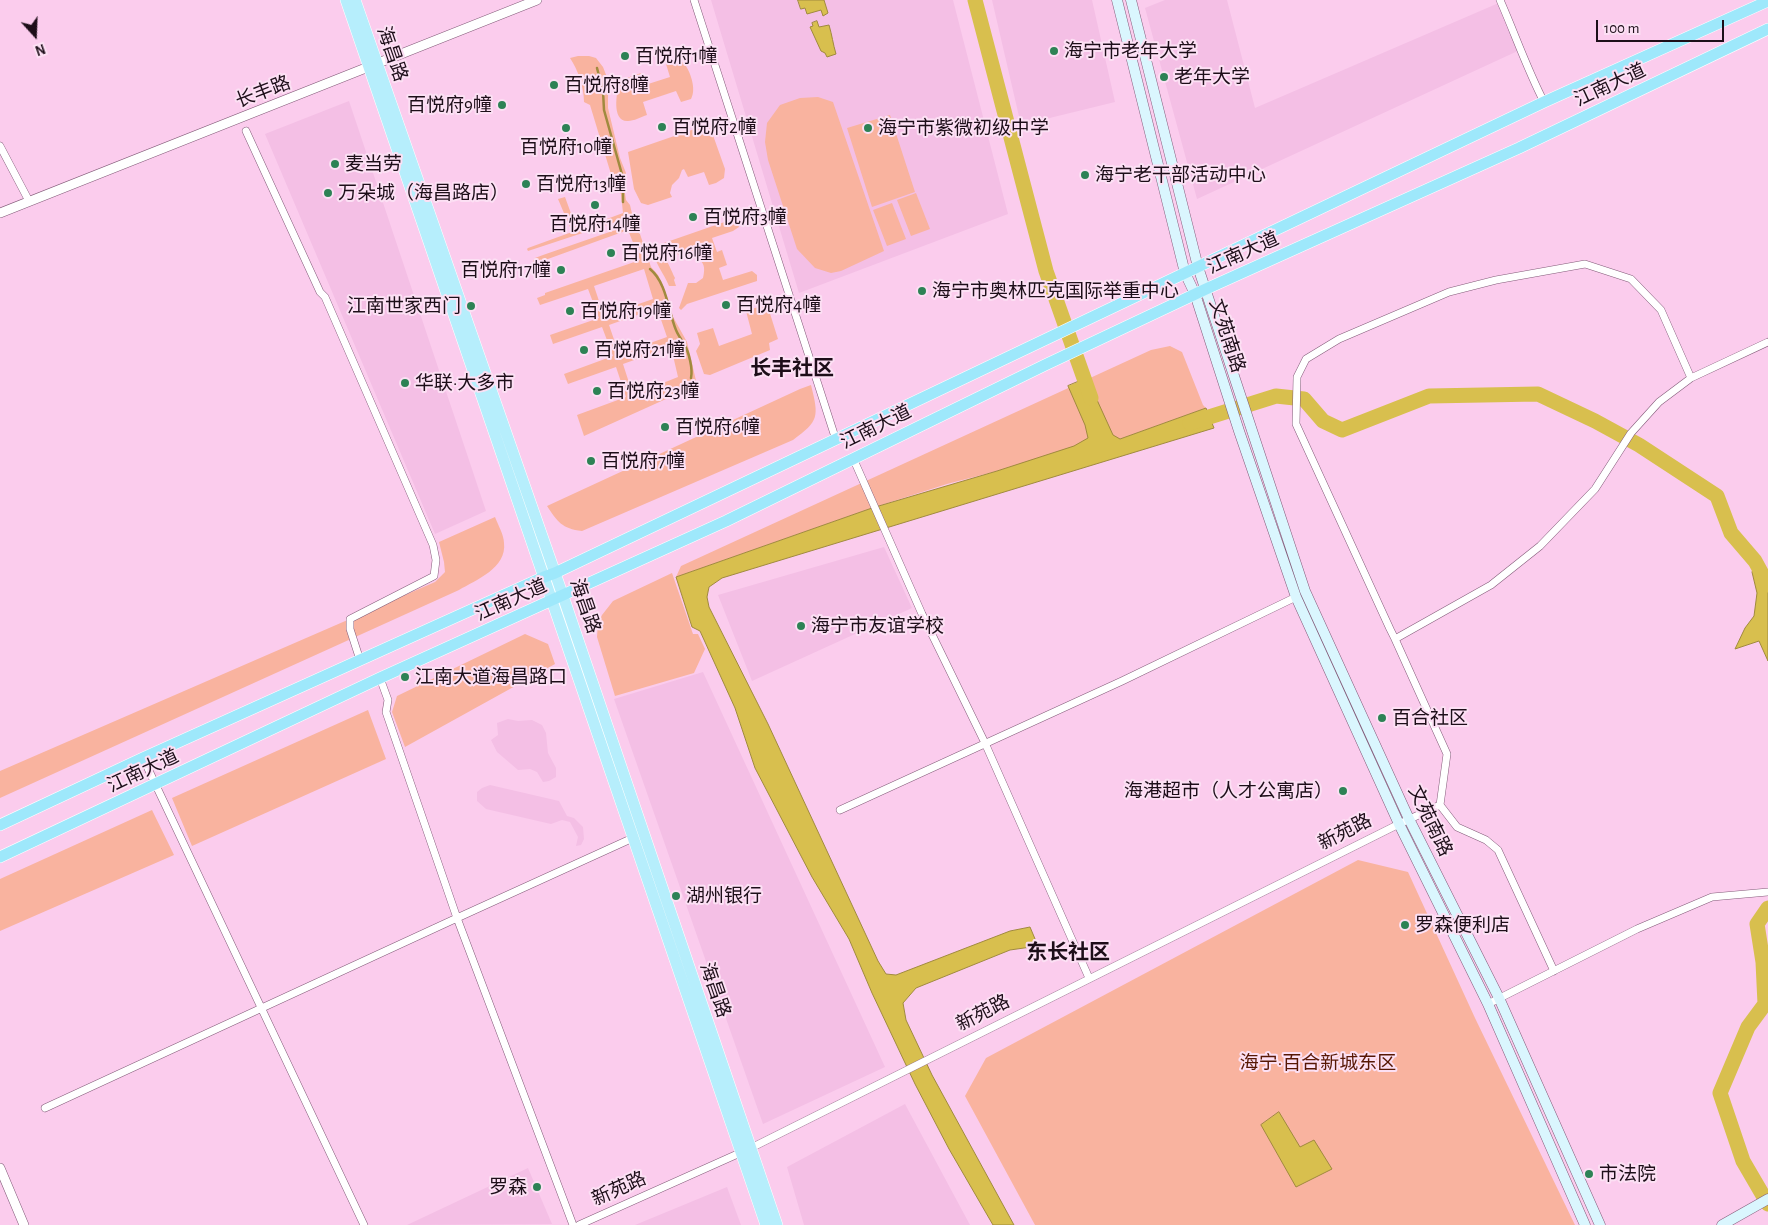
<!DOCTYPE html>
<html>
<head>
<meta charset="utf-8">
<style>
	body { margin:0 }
	#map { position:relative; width:1768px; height:1225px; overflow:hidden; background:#fbcced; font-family:"Alegreya Sans",sans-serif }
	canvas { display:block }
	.north { position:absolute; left:10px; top:10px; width:50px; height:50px; -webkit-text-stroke:4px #fce0f4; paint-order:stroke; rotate:160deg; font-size:14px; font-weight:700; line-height:20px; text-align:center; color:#1d0e19 }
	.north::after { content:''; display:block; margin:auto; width:18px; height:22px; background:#1d0e19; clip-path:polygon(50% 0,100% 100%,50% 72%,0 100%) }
	.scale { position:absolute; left:1596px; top:20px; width:128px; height:22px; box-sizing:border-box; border:2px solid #1d0e19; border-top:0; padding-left:6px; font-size:15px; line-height:18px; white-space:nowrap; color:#1d0e19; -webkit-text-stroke:4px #fce0f4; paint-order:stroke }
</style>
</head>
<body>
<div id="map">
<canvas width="1768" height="1225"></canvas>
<div class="north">N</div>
<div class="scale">100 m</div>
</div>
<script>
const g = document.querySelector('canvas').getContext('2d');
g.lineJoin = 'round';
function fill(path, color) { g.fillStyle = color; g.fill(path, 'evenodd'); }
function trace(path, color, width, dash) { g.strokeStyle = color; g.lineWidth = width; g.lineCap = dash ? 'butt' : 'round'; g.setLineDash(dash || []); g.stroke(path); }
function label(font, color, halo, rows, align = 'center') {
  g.font = font + ' "Alegreya Sans","Noto Sans SC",sans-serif'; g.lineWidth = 4; g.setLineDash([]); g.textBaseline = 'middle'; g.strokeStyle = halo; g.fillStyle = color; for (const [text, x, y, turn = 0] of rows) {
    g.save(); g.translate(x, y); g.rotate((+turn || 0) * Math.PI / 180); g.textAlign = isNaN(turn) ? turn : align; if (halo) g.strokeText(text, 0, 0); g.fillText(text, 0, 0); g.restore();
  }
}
const built = new Path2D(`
	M711,0h242l55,214 -209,79z
	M992,0h100l23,102 -94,23z
	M1165,0h62l28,108 246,-106 21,47 -325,150 -52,-191z
	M349,101l137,410 -51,23 -170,-400z
	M884,547l28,61 -160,73 -34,-86z
	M703,672l182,395 -122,57 -149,-425z
	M508,719l10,2 14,-1 10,5 4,8 2,20 8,15v9l-7,4 -6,1 -6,-10 -7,-3 -12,1 -21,-18 -6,-12 7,-5 -1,-12z
	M490,785l69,16 8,15 7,2 9,9 1,12 -3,6 -5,1 2,-9 -8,-15 -8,-2 -11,4 -65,-15 -9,-8v-9l5,-4z
	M905,1104l65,121h-166l-17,-58z
	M528,1168l24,56 -145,1z
	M727,1187l14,38h-106z`);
const green = new Path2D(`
	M578,56h11l7,2 7,9 5,13v28l12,50 6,15 -2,14 2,13 4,5 4,17 -7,1 -5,-3 -94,31 -1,-2 1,-1 44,-16 -14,-33 7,-2 12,33 46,-17 -2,-19 -7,-10 -24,-79 -6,-3c0,-15 -6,-32 -14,-44z
	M675,61l8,1c7,8 14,27 8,37l-10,3 -5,-11 -33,11 4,13c-6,2 -13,6 -19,6 -17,1 -11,-29 -9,-38l5,-4 17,-6 4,12 25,-8 -4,-13z
	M818,97l15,5 51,149 -43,20 -10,2 -16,-5 -18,-19 -29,-89 -3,-18 2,-19 13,-18 20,-7z
	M890,115l25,77 -43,15 -25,-79z
	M709,124l16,45 -1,9 -8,5 -7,2 -5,-13 -16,5 -4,-8 -2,1 -3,8 -7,7 -2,8 2,4 -24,8 -7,-2 -7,-14 -6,-37z
	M916,193l14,36 -19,7 -14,-36z
	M892,203l14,36 -19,7 -14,-36z
	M736,218l3,9 -6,4 -21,7 5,14 5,-2 5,15 -8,3 4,12 29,-9 5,4v6l-70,23 -6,6 -2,-2 9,-25h8l7,-5c6,-23 -11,-19 -26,-24l-7,3 -9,-13z
	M624,227l8,2 8,5 11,33 7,8 4,8 8,22 2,10 15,27 10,43 -113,51 -7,-21 49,-18 -10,-30 -48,17 -4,-10 49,-18 -11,-29 -49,17 -3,-9 49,-17 -11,-29 -48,16 -3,-7 8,-3v-2l95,-33 -12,-30 -94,34 -1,-3 2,-3 8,-3zM644,269l9,30 -49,17 -10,-30zM657,308l10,29 -48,17 -10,-29zM671,347l7,30 -45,18 -10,-31z
	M654,249c11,3 16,19 21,29l-1,2 2,6h-7c-5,-13 -16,-24 -15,-37z
	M767,304l11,35 -9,4 1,7 -60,25 -6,-1 -8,-23 4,-7 -3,-11 16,-5 6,18 33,-12 -6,-23z
	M1170,346l12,6 21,53 3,3 -86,31 -173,45 -75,24 -196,69 5,-11 470,-216z
	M811,385c8,32 8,36 -18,55l-211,91c-20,-2 -25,-10 -35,-25l253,-117z
	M495,517c3,8 9,18 9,26 3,25 -28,37 -45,47l-459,208v-27l435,-189 10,-10 -1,-10 -5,-20z
	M672,573l21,61h5l7,15 -11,24 -79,23 -18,-59 1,-13 4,-9 11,-14z
	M525,634l23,10 7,20 -150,83 -13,-35 5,-16z
	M368,710l18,49 -194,87 -20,-48z
	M152,810l22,45 -174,76v-52z
	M1358,860l50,12 67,146 100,207h-540l-70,-129 21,-38z`);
const water = new Path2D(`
	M798,0h26l4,13 -5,3 -2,-6 -14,4 -2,-6 -4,1z
	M817,21l2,6 10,-2c3,10 4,19 7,29l-9,3 -2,-4 -4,-2 -11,-24 3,-1 -1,-3z
	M1087,378l26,57 7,4 86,-31 8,20 -492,150 -13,9 -2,10 2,10 59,117 110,237 8,13 10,1 114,-44 20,-4 8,19 -28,4 -94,38 -13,15 3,17 26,55 82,150h-21l-44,-76 -34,-65 -43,-91 -23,-54 -37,-62 -57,-109 -20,-60 -35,-77 -8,-4 -16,-50 196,-69 125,-37 77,-25 14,-8 -3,-13 -17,-39z
	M1765,569l3,2v90l-9,-20 -24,8 10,-21 9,-12 3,-23 -5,-21z
	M1279,1112l21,35 14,-7 18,29 -36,18 -35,-62z`);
const stream = new Path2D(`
	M597,68l6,23 1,19 19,68v24
	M650,269c17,14 18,42 26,61 2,5 5,9 8,14 5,8 9,25 7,34`);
const river = new Path2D(`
	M975,0l71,271 45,127
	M1190,423l86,-27 28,3 19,22 19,9 87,-34 109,-2 57,27 44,24 78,51 14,37 24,28 13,24
	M1768,908l-11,16 6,38 2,42 -17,23 -28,66 23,68 25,43`);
const minor = new Path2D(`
	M694,0l142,440
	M1500,0c15,34 27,69 44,102
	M246,131l74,161 5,5 108,248 3,15 -2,16 -84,43v10l10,31
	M0,146l29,55
	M1691,378l77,-36
	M853,458l69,156 63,129 104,235
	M380,678l8,22 -2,12 71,206 116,307
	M143,758l221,467
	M1440,805l17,22 29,13 12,10 56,121
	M840,810l282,-129 174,-84
	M1488,1004l149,-75 75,-32 56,-5
	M45,1108l412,-190 178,-81
	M579,1225l172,-77 648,-324 41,-19 7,-51 -52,-115 -5,-10 -94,-205 1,-47 9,-18 33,-20 110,-47 47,-12 89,-16 46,15 30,31 30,68 -32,24 -28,31 -36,56 -55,57 -49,39 -96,54`);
const tertiary = new Path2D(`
	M0,213l537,-213
	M0,1168l24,57`);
const secondary = new Path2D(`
	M1117,0l68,273 10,21 44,137 57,166 103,227 89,180 97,221
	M1131,0l67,267 107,324 104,228 90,179 101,227
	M1722,1225l46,-26`);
const primary = new Path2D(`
	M346,0l420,1225
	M355,0l208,596 214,629`);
const trunk = new Path2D(`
	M0,825l143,-67 401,-181 11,-4 989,-471 224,-101
	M0,857l380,-179 346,-157 319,-156 161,-76 313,-141 249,-119`);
const markers = [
	[1054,51,5,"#2d8255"],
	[625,56,5,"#2d8255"],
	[1164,77,5,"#2d8255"],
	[554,85,5,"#2d8255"],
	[502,105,5,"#2d8255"],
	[662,127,5,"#2d8255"],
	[566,128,5,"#2d8255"],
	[868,128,5,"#2d8255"],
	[335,164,5,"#2d8255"],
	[1085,175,5,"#2d8255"],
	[526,184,5,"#2d8255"],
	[328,193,5,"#2d8255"],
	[595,205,5,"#2d8255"],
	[693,217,5,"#2d8255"],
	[611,253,5,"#2d8255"],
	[561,270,5,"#2d8255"],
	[922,291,5,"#2d8255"],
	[726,305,5,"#2d8255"],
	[471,306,5,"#2d8255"],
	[570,311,5,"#2d8255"],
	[584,350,5,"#2d8255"],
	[405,383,5,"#2d8255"],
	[597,391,5,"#2d8255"],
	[665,427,5,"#2d8255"],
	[591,461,5,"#2d8255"],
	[801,626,5,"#2d8255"],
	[405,677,5,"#2d8255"],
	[1382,718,5,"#2d8255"],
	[1343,791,5,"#2d8255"],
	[676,896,5,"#2d8255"],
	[1405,925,5,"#2d8255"],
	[1589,1174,5,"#2d8255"],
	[537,1187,5,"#2d8255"]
];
const poiNames = [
	["海宁市老年大学",1064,51],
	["百悦府1幢",635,56],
	["老年大学",1174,77],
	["百悦府8幢",564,85],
	["百悦府9幢",492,105,"right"],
	["百悦府2幢",672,127],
	["海宁市紫微初级中学",878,128],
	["百悦府10幢",566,147,"center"],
	["麦当劳",345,164],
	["海宁老干部活动中心",1095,175],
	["百悦府13幢",536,184],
	["万朵城（海昌路店）",338,193],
	["百悦府3幢",703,217],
	["百悦府14幢",595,224,"center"],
	["百悦府16幢",621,253],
	["百悦府17幢",551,270,"right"],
	["海宁市奥林匹克国际举重中心",932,291],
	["百悦府4幢",736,305],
	["江南世家西门",461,306,"right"],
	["百悦府19幢",580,311],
	["百悦府21幢",594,350],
	["华联·大多市",415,383],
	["百悦府23幢",607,391],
	["百悦府6幢",675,427],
	["百悦府7幢",601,461],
	["海宁市友谊学校",811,626],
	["江南大道海昌路口",415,677],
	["百合社区",1392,718],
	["海港超市（人才公寓店）",1333,791,"right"],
	["湖州银行",686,896],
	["罗森便利店",1415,925],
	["市法院",1599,1174],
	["罗森",527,1187,"right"]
];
const streetNames = [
	["海昌路",392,54,71],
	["江南大道",1610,85,-25],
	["长丰路",263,92,-21],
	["江南大道",1243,253,-24],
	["文苑南路",1227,336,72],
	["江南大道",876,427,-26],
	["江南大道",511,600,-24],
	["海昌路",585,606,71],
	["江南大道",143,771,-25],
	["文苑南路",1430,821,64],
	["新苑路",1345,832,-27],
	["海昌路",715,990,71],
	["新苑路",983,1013,-27],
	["新苑路",619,1189,-24]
];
const parkNames = [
	["海宁·百合新城东区",1318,1063]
];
const quarterNames = [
	["长丰社区",792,369],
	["东长社区",1068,953]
];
fill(built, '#f4bfe5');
fill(green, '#f9b39f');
fill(water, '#d8bf4e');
trace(water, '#a08a3e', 1);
trace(stream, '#a08a3e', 2.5);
trace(river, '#d8bf4e', 15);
trace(minor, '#835b79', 8);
trace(tertiary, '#835b79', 10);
trace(secondary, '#835b79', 11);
trace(primary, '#fff', 12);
trace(trunk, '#fff', 12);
trace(minor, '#fff', 7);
trace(tertiary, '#fff', 9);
trace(secondary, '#daf6fe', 10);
trace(primary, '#b6eefc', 11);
trace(trunk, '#9ee8fb', 11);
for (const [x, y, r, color] of markers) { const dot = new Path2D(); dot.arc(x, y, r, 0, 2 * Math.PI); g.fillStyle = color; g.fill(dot); trace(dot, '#fce0f4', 2); }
label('19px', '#1d0e19', '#fce0f4', poiNames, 'left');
label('19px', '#1d0e19', '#fce0f4', streetNames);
label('19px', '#571704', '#fce0f4', parkNames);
label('bold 21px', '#1d0e19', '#fce0f4', quarterNames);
</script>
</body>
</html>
